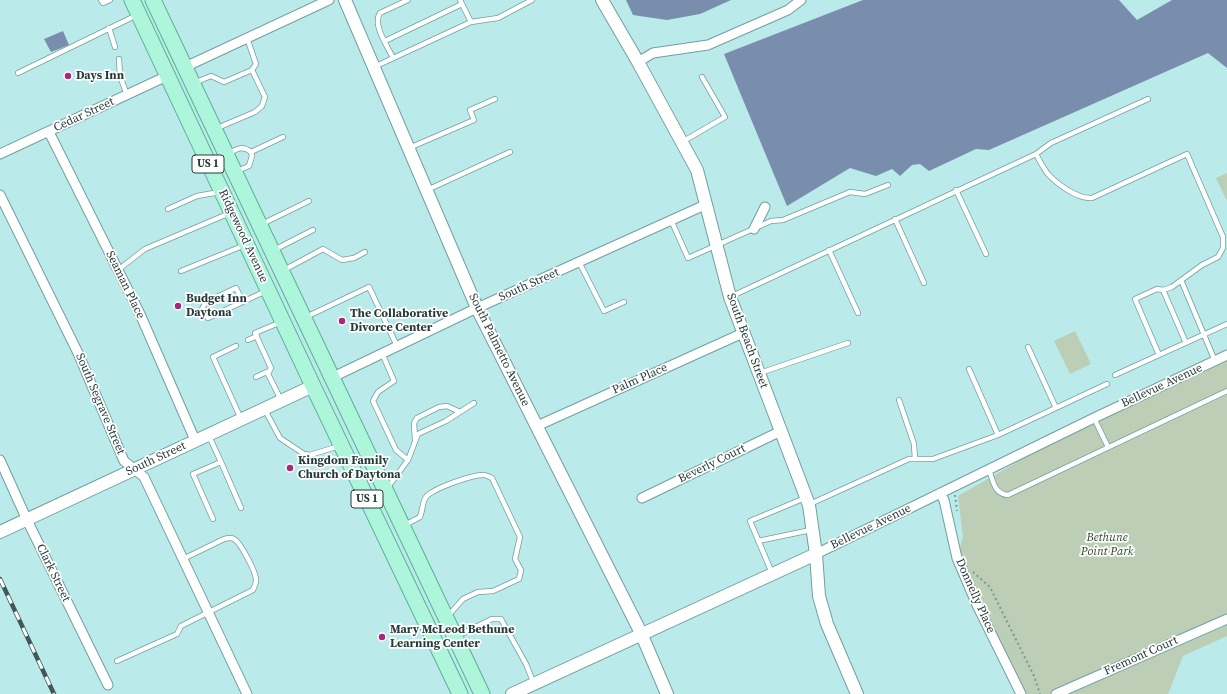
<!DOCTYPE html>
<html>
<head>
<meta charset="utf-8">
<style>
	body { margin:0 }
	canvas { display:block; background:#baeaea }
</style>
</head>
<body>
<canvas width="1227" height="694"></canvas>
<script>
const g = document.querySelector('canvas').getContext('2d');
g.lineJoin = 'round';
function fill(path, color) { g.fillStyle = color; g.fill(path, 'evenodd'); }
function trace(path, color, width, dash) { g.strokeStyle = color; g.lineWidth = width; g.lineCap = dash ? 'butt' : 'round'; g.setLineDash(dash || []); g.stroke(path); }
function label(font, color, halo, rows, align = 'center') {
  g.font = font + ' "Source Serif 4",serif'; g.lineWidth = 3.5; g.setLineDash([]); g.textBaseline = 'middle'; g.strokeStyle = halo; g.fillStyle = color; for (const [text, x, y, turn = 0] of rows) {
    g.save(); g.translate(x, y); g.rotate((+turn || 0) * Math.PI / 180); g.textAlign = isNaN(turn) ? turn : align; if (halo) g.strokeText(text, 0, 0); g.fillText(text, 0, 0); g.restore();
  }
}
const green = new Path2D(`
	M1227,173v28l-11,-23z
	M1075,331l16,33 -21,10 -16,-33z
	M1227,355v264l-171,75h-35l-64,-136 6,-21 -5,-41 136,-78z
	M1227,625v11l-44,20 -15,38h-99z`);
const water = new Path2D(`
	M626,0h105l-31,14 -33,6 -34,-5z
	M863,0h256l18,20 35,-20h55v68l-19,-15 -219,97 -13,-1 -47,22 -9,-7 -8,1 -12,11 -8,-7 -16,7 -26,-8 -63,38 -63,-152z
	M63,31l6,14 -18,7 -7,-13z`);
const path = new Path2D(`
	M955,495l2,16
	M973,572l17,15 44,89 6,18`);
const service = new Path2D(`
	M101,0l2,3 7,-3
	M460,0l11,22
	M109,28l6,19
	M247,38l9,26 -4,6
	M385,41l77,-37
	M393,58c-5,-11 -21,-33 -13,-45l28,-13
	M119,59l1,17 7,19
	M374,67l97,-45 27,-4 34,-18
	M18,73l119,-58
	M194,83l17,-7 13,6 28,-12 13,27 -3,9 -7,6 -40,17
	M682,142l43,-25 -23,-40
	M409,148l65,-28 -4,-10 25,-11
	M229,153c8,-4 14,-8 22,-1
	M1036,154c3,6 7,13 11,19 10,11 30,26 45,25l95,-44 36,83v11l-5,9 -16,8 -30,22 -9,3 -6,-1 -22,10 24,56
	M237,171l12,-5 3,-10 -1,-4 32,-15
	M427,190l83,-38
	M956,190l30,64
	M168,209l29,-13 23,-4
	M895,219l29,64
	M671,220l17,38 83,-37 12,-1 67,-28 15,2 23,-9
	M262,224l47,-23
	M274,250l39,-20
	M829,250l29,63
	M579,262l25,49 20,-9
	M118,270l27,-21 85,-36
	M284,270l39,-21 19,11 12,-2 11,-6
	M181,271l64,-26
	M1181,280l34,81
	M1163,290l23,53
	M730,297l306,-143 15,-11 97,-44
	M243,302l-7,-14 -30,14 -4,7 6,9 58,-27
	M306,317l63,-30 28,59
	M281,322l-26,11 16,35 -3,6 13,26
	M248,340l9,-4
	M236,346l-23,11 28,62
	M1028,347l28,61
	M382,353l12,28 -16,11 -5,9 23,49 12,10 10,-26 28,-13 28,-18
	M969,369l29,66
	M760,373l88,-30
	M1115,375l112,-51
	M256,377l13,-6
	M899,400l15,44 1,15
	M265,410l15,28 24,16 6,1 29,-9
	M1094,418l14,29
	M209,436l12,26 -28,12 20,45
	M415,440l-1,-17 3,-5 22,-11 8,-1 13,6
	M221,462l20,46
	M989,470c4,10 5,24 19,25l219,-104
	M388,487l20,-27
	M810,504l99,-45h24l65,-24 109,-51
	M405,525l15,-8c3,-7 2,-15 6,-20 6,-8 47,-23 58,-22 2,0 5,2 8,3l28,59 -5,22 6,11 -2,9 -26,12 -15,1 -15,7 -15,17
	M758,541l53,-11
	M772,573l-22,-52 55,-23
	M457,636l35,-17h9l25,45 8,20
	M117,661l60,-27 4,-8 72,-36c1,-3 3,-6 3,-9 1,-8 -16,-39 -22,-42 -4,-2 -6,-1 -10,0l-41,20`);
const minor = new Path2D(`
	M638,62l15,-9 55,-8 80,-35 13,-10
	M185,67l144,-67
	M49,132l91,182 55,126
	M0,154l167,-78
	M0,195l78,158 46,108 20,16 103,217
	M754,229l11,-22
	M331,378l146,-70 230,-104
	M537,426l206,-93
	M0,460l27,60 81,165
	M940,493l4,7 13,58 20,47 44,89
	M642,498l139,-67
	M816,554l278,-136 133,-63
	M1056,694l171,-75`);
const tertiary = new Path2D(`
	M345,0l132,308 164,325 26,61
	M602,0l36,62 59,108 33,127 79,208 7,49 3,42 8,28 30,70
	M0,532l313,-146
	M512,694l304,-140`);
const primary = new Path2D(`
	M132,0l181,386 147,308
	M153,0l329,694`);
const rail = new Path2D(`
	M0,579l54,115`);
const markers = [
	[68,76,4,"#a4287c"],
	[178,306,4,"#a4287c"],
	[342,321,4,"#a4287c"],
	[290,468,4,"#a4287c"],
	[382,637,4,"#a4287c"]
];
const shields = [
	[208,164,32],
	[367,499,32]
];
const shieldNames = [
	["US 1",208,164],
	["US 1",367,499]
];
const poiNames = [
	["Days Inn",76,76],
	["Budget Inn",186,299],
	["Daytona",186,313],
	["The Collaborative",350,314],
	["Divorce Center",350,328],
	["Kingdom Family",298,461],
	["Church of Daytona",298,475],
	["Mary McLeod Bethune",390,630],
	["Learning Center",390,644]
];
const streetNames = [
	["Cedar Street",84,115,-25],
	["Ridgewood Avenue",243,236,65],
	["Seaman Place",125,285,64],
	["South Street",529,285,-24],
	["South Beach Street",747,341,70],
	["South Palmetto Avenue",499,350,64],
	["Palm Place",640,379,-24],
	["Bellevue Avenue",1162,386,-25],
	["South Segrave Street",100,404,67],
	["South Street",156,459,-25],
	["Beverly Court",712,464,-26],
	["Bellevue Avenue",871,527,-26],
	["Clark Street",53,573,64],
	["Donnelly Place",975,596,66],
	["Fremont Court",1141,656,-24]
];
const parkNames = [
	["Bethune",1107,538],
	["Point Park",1107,552]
];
fill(green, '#bccfb6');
fill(water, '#788eac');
trace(service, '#719f9f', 6);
trace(minor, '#719f9f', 11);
trace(tertiary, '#719f9f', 14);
trace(primary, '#5bb093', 17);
trace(path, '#759898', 2, [2, 3]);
trace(service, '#fff', 4.5);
trace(minor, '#fff', 9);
trace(tertiary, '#fff', 12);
trace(primary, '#adf5db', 15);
trace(rail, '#3f5858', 4.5);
trace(rail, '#fff', 3, [9]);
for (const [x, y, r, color] of markers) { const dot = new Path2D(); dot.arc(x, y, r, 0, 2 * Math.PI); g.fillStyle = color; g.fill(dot); trace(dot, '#fff', 1.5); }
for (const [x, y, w] of shields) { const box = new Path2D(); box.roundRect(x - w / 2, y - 9, w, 18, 3); g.fillStyle = '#fff'; g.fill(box); trace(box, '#273b3b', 1); }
label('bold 11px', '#273b3b', null, shieldNames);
label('bold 12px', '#273b3b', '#fff', poiNames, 'left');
label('12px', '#273b3b', '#fff', streetNames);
label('italic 12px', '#2b4b1d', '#fff', parkNames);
</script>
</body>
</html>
